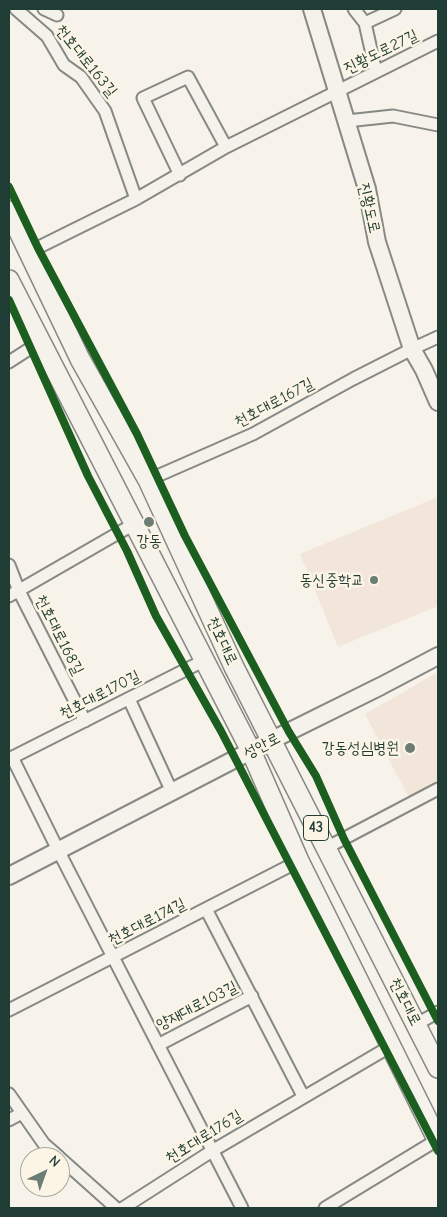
<!DOCTYPE html>
<html>
<head>
<meta charset="utf-8">
<style>
	body { margin:0 }
	#map { position:relative; width:447px; height:1217px; overflow:hidden; background:#f7f3ea; font-family:"Comic Neue",sans-serif }
	canvas { display:block }
	.frame { position:absolute; inset:0; border:10px solid #1f3d34; pointer-events:none }
	.north { position:absolute; left:20px; top:1147px; width:50px; height:50px; box-sizing:border-box; background:#fcf5e5; border:1px solid #a4ab9e; border-radius:50%; rotate:42deg; font-size:14px; font-weight:700; line-height:20px; text-align:center; color:#1f3d34 }
	.north::after { content:''; display:block; margin:auto; width:18px; height:22px; background:#6b7d74; clip-path:polygon(50% 0,100% 100%,50% 72%,0 100%) }
</style>
</head>
<body>
<div id="map">
<canvas width="447" height="1217"></canvas>
<div class="frame"></div>
<div class="north">N</div>
</div>
<script>
const g = document.querySelector('canvas').getContext('2d');
g.lineJoin = 'round';
function fill(path, color) { g.fillStyle = color; g.fill(path, 'evenodd'); }
function trace(path, color, width, dash) { g.strokeStyle = color; g.lineWidth = width; g.lineCap = dash ? 'butt' : 'round'; g.setLineDash(dash || []); g.stroke(path); }
function label(font, color, halo, rows, align = 'center') {
  g.font = font + ' "Comic Neue","Poor Story",sans-serif'; g.lineWidth = 5; g.setLineDash([]); g.textBaseline = 'middle'; g.strokeStyle = halo; g.fillStyle = color; for (const [text, x, y, turn = 0] of rows) {
    g.save(); g.translate(x, y); g.rotate((+turn || 0) * Math.PI / 180); g.textAlign = isNaN(turn) ? turn : align; if (halo) g.strokeText(text, 0, 0); g.fillText(text, 0, 0); g.restore();
  }
}
const built = new Path2D(`
	M438,497v109l-100,41 -38,-93z
	M438,672v111l-29,15 -44,-84z`);
const street = new Path2D(`
	M16,9l31,27 17,29 17,12 24,34 31,88
	M44,9l13,6
	M354,9l11,14 11,49
	M365,23l30,-14
	M347,121l46,-5 45,9
	M180,175l-37,-77 45,-21 38,70
	M29,252l107,-53 90,-52 212,-106
	M9,362l31,-20
	M148,480l105,-46 100,-55 59,-30 26,-12
	M9,565l10,26 66,130
	M9,596l125,-72
	M129,699l43,93
	M12,757l46,93 184,358
	M9,759l196,-99
	M326,848l112,-59
	M206,909l97,187
	M9,1010l290,-149
	M417,1024l21,-12
	M158,1045l94,-49
	M9,1094l35,50 15,13
	M9,1120l13,-7
	M60,1158l56,50
	M123,1208l89,-57 179,-105
	M325,1208l112,-68`);
const secondary = new Path2D(`
	M312,9l55,180 10,53 35,107 12,21 14,32
	M9,876l263,-136 109,-54 57,-30`);
const primary = new Path2D(`
	M9,211l71,148 68,121 86,187 204,401
	M9,280l242,471 48,110 139,280`);
const cycleway = new Path2D(`
	M9,187l29,61 99,186 48,102 104,196 27,44 28,63 94,182
	M9,300l79,176 39,75 29,65 65,115 217,420`);
const markers = [
	[149,522,6,"#6b7d74"],
	[374,580,5,"#6b7d74"],
	[410,748,6,"#6b7d74"]
];
const shields = [
	[316,828,25]
];
const shieldNames = [
	["43",316,828]
];
const streetNames = [
	["진황도로27길",381,52,-26],
	["천호대로163길",86,61,51],
	["진황도로",369,208,77],
	["천호대로167길",274,403,-28],
	["천호대로168길",59,635,63],
	["천호대로",222,641,65],
	["천호대로170길",100,695,-27],
	["성안로",262,746,-27],
	["천호대로174길",147,922,-27],
	["천호대로",405,1002,63],
	["양재대로103길",197,1006,-27],
	["천호대로176길",204,1137,-32]
];
const poiNames = [
	["강동",149,541,"center"],
	["동신중학교",364,580],
	["강동성심병원",399,748]
];
fill(built, '#f2e5da');
trace(street, '#868984', 15);
trace(secondary, '#868984', 20);
trace(primary, '#868984', 22);
trace(street, '#f5f2ec', 11);
trace(secondary, '#f5f2ec', 16);
trace(primary, '#f5f2ec', 19);
trace(cycleway, '#1b5e20', 8);
for (const [x, y, r, color] of markers) { const dot = new Path2D(); dot.arc(x, y, r, 0, 2 * Math.PI); g.fillStyle = color; g.fill(dot); trace(dot, '#fcf5e5', 2); }
for (const [x, y, w] of shields) { const box = new Path2D(); box.roundRect(x - w / 2, y - 12.5, w, 25, 4); g.fillStyle = '#fcf5e5'; g.fill(box); trace(box, '#1f3d34', 1); }
label('bold 15px', '#1f3d34', null, shieldNames);
label('16px', '#1f3d34', '#fcf5e5', streetNames);
label('16px', '#1f3d34', '#fcf5e5', poiNames, 'right');
</script>
</body>
</html>
